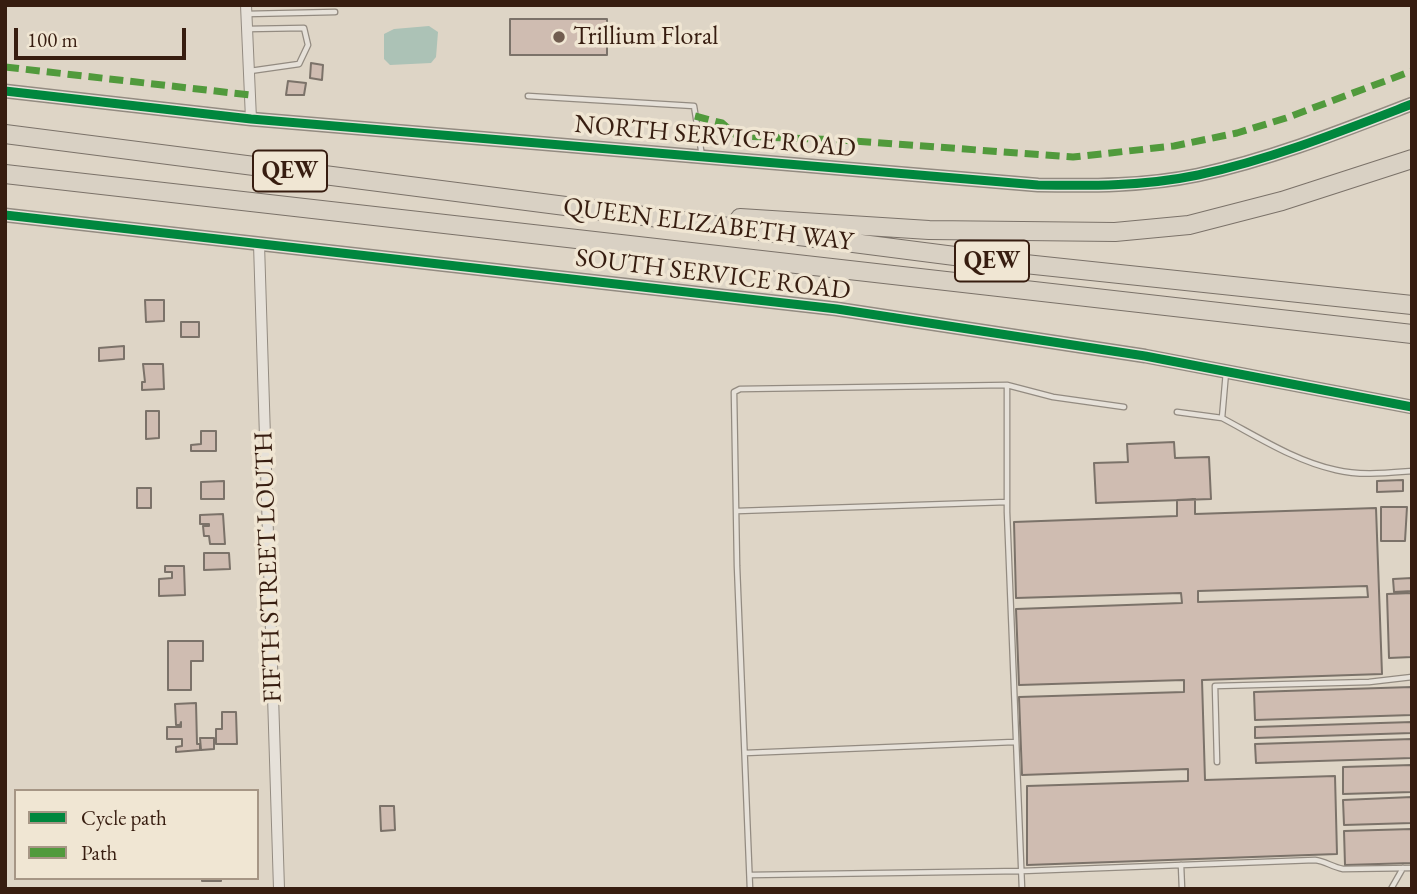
<!DOCTYPE html>
<html>
<head>
<meta charset="utf-8">
<style>
	body { margin:0 }
	#map { position:relative; width:1417px; height:894px; overflow:hidden; background:#ded5c6; font-family:"EB Garamond",serif }
	canvas { display:block }
	.frame { position:absolute; inset:0; border:7px solid #371d10; pointer-events:none }
	.legend { position:absolute; left:14px; top:789px; width:245px; height:91px; box-sizing:border-box; background:#f0e6d3; border:2px solid #a69685; margin:0; padding:9px 12px; list-style:none; font-size:21px; color:#371d10 }
	.legend li { display:flex; align-items:center; gap:14px; height:35px }
	.legend b { width:35px; border:2px solid #a69685 }
	.scale { position:absolute; left:14px; top:28px; width:172px; height:32px; box-sizing:border-box; border:4px solid #371d10; border-top:0; padding-left:9px; font-size:21px; line-height:24px; white-space:nowrap; color:#371d10; -webkit-text-stroke:5px #f0e6d3; paint-order:stroke }
</style>
</head>
<body>
<div id="map">
<canvas width="1417" height="894"></canvas>
<div class="frame"></div>
<ul class="legend">
<li><b style="height:9px;background:#00873e"></b>Cycle path</li>
<li><b style="height:9px;background:#519a3c"></b>Path</li>
</ul>
<div class="scale">100 m</div>
</div>
<script>
const g = document.querySelector('canvas').getContext('2d');
g.lineJoin = 'round';
function fill(path, color) { g.fillStyle = color; g.fill(path, 'evenodd'); }
function trace(path, color, width, dash) { g.strokeStyle = color; g.lineWidth = width; g.lineCap = dash ? 'butt' : 'round'; g.setLineDash(dash || []); g.stroke(path); }
function label(font, color, halo, rows, align = 'center') {
  g.font = font + ' "EB Garamond",serif'; g.lineWidth = 7; g.setLineDash([]); g.textBaseline = 'middle'; g.strokeStyle = halo; g.fillStyle = color; for (const [text, x, y, turn = 0] of rows) {
    g.save(); g.translate(x, y); g.rotate((+turn || 0) * Math.PI / 180); g.textAlign = isNaN(turn) ? turn : align; if (halo) g.strokeText(text, 0, 0); g.fillText(text, 0, 0); g.restore();
  }
}
const water = new Path2D(`
	M429,26l9,6 -2,25 -5,6 -41,2 -6,-6v-25l10,-5z`);
const building = new Path2D(`
	M510,19h97v36h-97z
	M311,63l12,2 -1,15 -12,-2z
	M288,81l18,2 -2,12h-18z
	M145,300h19v21l-18,1z
	M181,322h18v15h-18z
	M124,346v13l-25,2v-13z
	M143,364h20l1,25 -22,1v-8h3z
	M146,411h13v27l-13,1z
	M201,431h15v20h-25v-6l10,-1z
	M1174,442l1,16 34,-1 2,42 -115,4 -2,-40 34,-1 -1,-18z
	M1403,480v11l-26,1v-11z
	M224,481v18h-23v-17z
	M137,488h14v20h-14z
	M1195,499v15l181,-6 6,166 -180,6 3,100 130,-4 2,78 -310,11v-79l161,-5v-12l-166,6 -3,-78 165,-5v-12l-165,5 -3,-76 166,-6 -1,-10 -165,5 -2,-76 163,-6v-16zM1367,586l1,11 -170,5v-11z
	M1381,507h26l-2,34h-24z
	M223,514l2,30h-15l-1,-8h-5l-1,-10h6v-2h-9v-9z
	M204,553h25l1,16 -26,1z
	M165,566h19l1,29 -26,1v-17l13,-1v-6h-7z
	M1412,578v13l-18,1 -1,-13z
	M1412,593v64l-23,1 -2,-64z
	M168,641h35v20h-12v29h-23z
	M1412,687v28l-157,5 -1,-28z
	M196,703l1,41h3v6l-24,2v-5l6,-1v-7h-15v-12h14v-5l-1,3h-4l-1,-21z
	M222,712h14l1,32h-21v-15h6z
	M1412,722v11l-157,5v-11z
	M200,738h14v11l-13,1z
	M1412,739v19l-156,5 -1,-19z
	M1412,765v27l-69,2v-27z
	M1412,797v26l-68,2 -1,-25z
	M380,806h14l1,24 -14,1z
	M1412,829v34l-67,2 -1,-34z
	M202,878h19v3h-19z`);
const service = new Path2D(`
	M247,14l88,-2
	M248,29l56,-1 4,17 -9,19 -49,7
	M528,96l166,10 8,50
	M1007,385v127l15,377
	M1177,412l45,6 4,-46
	M1222,418c36,19 73,43 114,52 24,6 51,3 76,1
	M737,511l270,-9
	M745,753l269,-11
	M1217,762l-2,-76 154,-4 43,-5
	M1181,865l1,24
	M750,875l272,-4 293,-11c10,1 17,7 28,9l69,-1
	M750,889l-13,-323 -3,-174 6,-3 267,-4 46,12 71,10
	M1391,889l12,-21`);
const minor = new Path2D(`
	M246,5l5,114
	M259,244l20,645`);
const tertiary = new Path2D(`
	M5,91l246,28 787,66c54,1 107,1 160,-10 74,-16 144,-44 214,-71
	M5,215l832,94 308,47 267,51`);
const motorway = new Path2D(`
	M5,134l973,125 434,46
	M5,174l1407,160
	M740,218l189,12 186,2 74,-7 93,-24 130,-42`);
const quiet = new Path2D(`
	M5,67l245,28
	M695,116l27,7 15,13 104,4 232,17 101,-11 63,-13 49,-15 126,-47`);
const cycleway = new Path2D(`
	M5,91l246,28 787,66c54,1 107,1 160,-10 74,-16 144,-44 214,-71
	M5,215l832,94 308,47 267,51`);
const markers = [
	[559,37,7,"#715d50"]
];
const shields = [
	[290,171,74],
	[992,261,74]
];
const shieldNames = [
	["QEW",290,171],
	["QEW",992,261]
];
const poiNames = [
	["Trillium Floral",573,37]
];
const streetNames = [
	["NORTH SERVICE ROAD",715,137,5],
	["QUEEN ELIZABETH WAY",708,225,7],
	["SOUTH SERVICE ROAD",713,275,7],
	["FIFTH STREET LOUTH",269,567,-92]
];
fill(water, '#acc2b6');
fill(building, '#cfbcb1');
trace(building, '#7b7269', 2);
trace(service, '#938b81', 7);
trace(minor, '#938b81', 12);
trace(tertiary, '#938b81', 15);
trace(motorway, '#7b7269', 20);
trace(service, '#e6e1d9', 4.5);
trace(minor, '#e6e1d9', 10);
trace(tertiary, '#e6e1d9', 12);
trace(motorway, '#d9d1c4', 18);
trace(quiet, '#519a3c', 7, [14, 7]);
trace(cycleway, '#00873e', 9);
for (const [x, y, r, color] of markers) { const dot = new Path2D(); dot.arc(x, y, r, 0, 2 * Math.PI); g.fillStyle = color; g.fill(dot); trace(dot, '#f0e6d3', 2.5); }
for (const [x, y, w] of shields) { const box = new Path2D(); box.roundRect(x - w / 2, y - 20.5, w, 41, 5); g.fillStyle = '#f0e6d3'; g.fill(box); trace(box, '#371d10', 2); }
label('bold 24px', '#371d10', null, shieldNames);
label('26px', '#371d10', '#f0e6d3', poiNames, 'left');
label('26px', '#371d10', '#f0e6d3', streetNames);
</script>
</body>
</html>
